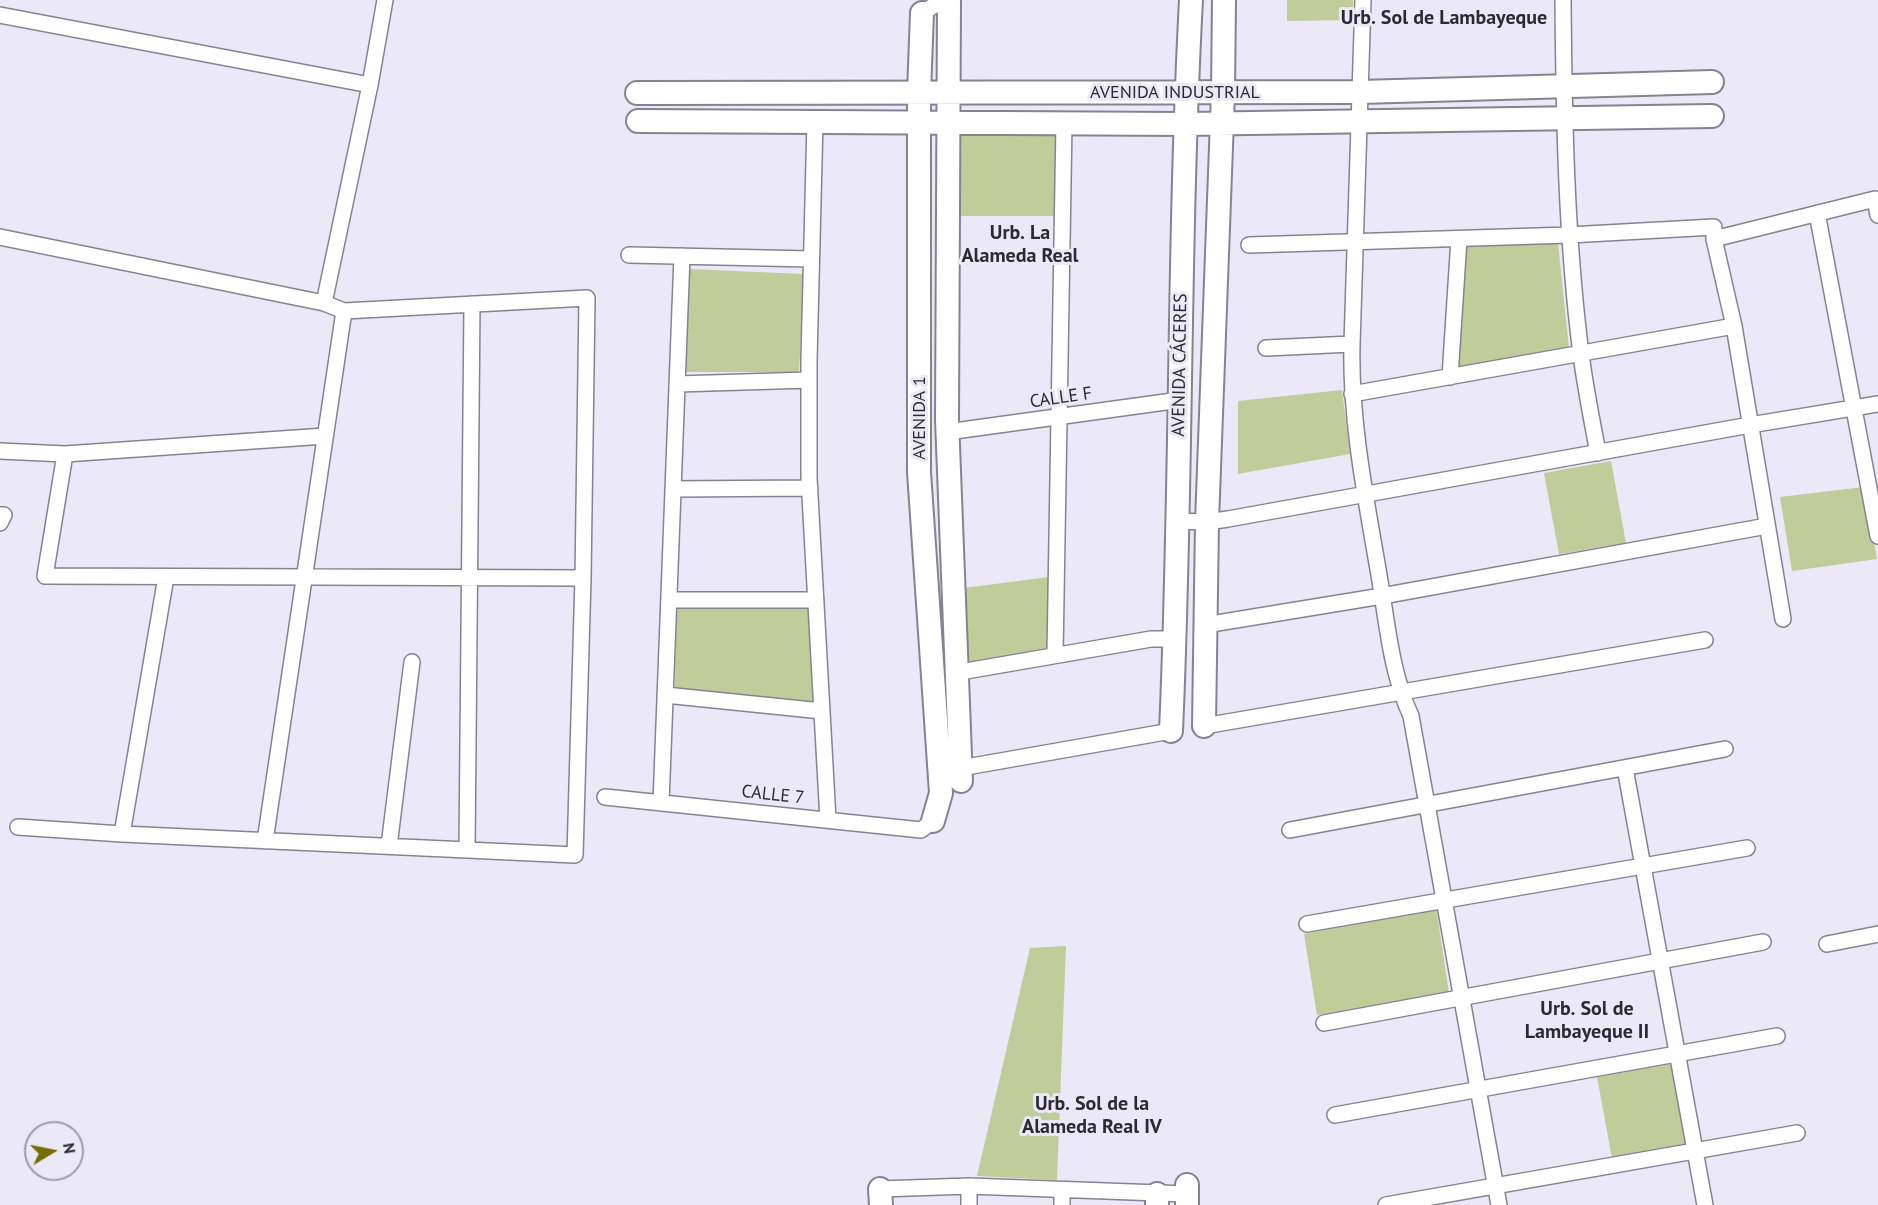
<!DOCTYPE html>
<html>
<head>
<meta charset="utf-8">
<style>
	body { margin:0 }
	#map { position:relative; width:1878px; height:1205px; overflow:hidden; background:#ebe8f7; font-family:"PT Sans",sans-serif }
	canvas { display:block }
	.north { position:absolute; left:24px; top:1121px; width:60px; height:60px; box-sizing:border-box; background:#ebe8f7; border:2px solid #9e9ca7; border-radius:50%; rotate:80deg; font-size:16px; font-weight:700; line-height:24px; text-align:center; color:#2b2a30 }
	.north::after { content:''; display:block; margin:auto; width:21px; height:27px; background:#776c06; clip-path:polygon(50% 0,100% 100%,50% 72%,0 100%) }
</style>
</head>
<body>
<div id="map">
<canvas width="1878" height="1205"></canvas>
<div class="north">N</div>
</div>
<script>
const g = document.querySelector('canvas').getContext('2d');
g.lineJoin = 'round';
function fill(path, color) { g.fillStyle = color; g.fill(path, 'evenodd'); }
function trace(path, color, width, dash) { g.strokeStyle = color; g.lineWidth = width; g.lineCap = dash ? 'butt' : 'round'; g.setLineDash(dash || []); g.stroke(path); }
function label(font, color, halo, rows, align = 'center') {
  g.font = font + ' "PT Sans",sans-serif'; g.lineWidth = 6; g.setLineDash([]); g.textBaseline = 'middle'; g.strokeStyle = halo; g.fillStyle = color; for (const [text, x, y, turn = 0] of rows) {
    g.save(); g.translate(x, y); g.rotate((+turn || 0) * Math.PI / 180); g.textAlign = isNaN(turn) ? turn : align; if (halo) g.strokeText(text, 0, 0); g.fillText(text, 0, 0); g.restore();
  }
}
const green = new Path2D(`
	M1287,0h66v20l-66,1z
	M958,129h97v87h-99z
	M1558,243l11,105 -110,20 5,-122z
	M689,269l115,5 -5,98h-115z
	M1342,390l8,64 -112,20v-73z
	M1611,461l15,82 -67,11 -15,-81z
	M1864,487l13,72 -85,12 -12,-74z
	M1049,577l-1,73 -87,15 -5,-76z
	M810,607l6,95 -141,-14 1,-80z
	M1436,907l13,86 -132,22 -13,-81z
	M1066,946l-9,234 -80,-4 53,-228z
	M1674,1063l14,82 -76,13 -15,-81z`);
const street = new Path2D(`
	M1363,0l-11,344c-2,77 14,155 27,231 8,47 12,98 32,141l88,489
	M1563,0c1,118 3,237 18,354 4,33 11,66 17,99
	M922,13l21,-13
	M0,15l370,70
	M815,121l-6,239v118l19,342
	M1817,213l61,323
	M0,237l324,66 20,8 243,-13 -4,280 -8,277 -453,-21 -104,-7
	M1714,239l161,-40 3,16
	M1249,245l320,-10 145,-8v12l20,87 49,293
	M629,255l182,4
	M324,303l46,-218 15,-85
	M1266,348l86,-4
	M1450,377l9,-138
	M677,384l132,-4
	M1352,394l382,-68
	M947,432l233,-32
	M0,451l65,3 260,-18
	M65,454l-20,122 538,2
	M673,489l137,-1
	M0,515h4l-4,8
	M1176,521l31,1 21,-3 522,-94 128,-21
	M669,600h147
	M1205,625l177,-29 385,-70
	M1055,655l9,-532
	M966,671l185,-32h24
	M665,695l157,16
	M1204,726l501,-86
	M972,766l199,-35
	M1625,768l80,437
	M605,797l316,33 12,-9
	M661,803l21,-547
	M1290,830l435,-81
	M122,834l44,-257
	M265,841l79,-530
	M389,846l23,-184
	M467,850l5,-546
	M1307,924l440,-76
	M1827,944l51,-10
	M1324,1023l439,-81
	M1335,1115l442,-79
	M969,1186v19
	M880,1189l89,-3 218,8
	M1062,1205v-15
	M1386,1205l411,-72`);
const secondary = new Path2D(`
	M949,0l-2,420 14,361
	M922,13l-3,80v379l22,321 -8,28
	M637,93l723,-1 352,-10
	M638,121l547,3 527,-8
	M1204,726l3,-204 16,-429 1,-93
	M1171,731c11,-243 7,-488 20,-731
	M880,1189l1,16
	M1157,1205v-11
	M1187,1205v-20`);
const streetNames = [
	["AVENIDA INDUSTRIAL",1175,93],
	["AVENIDA CÁCERES",1180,365,-89],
	["CALLE F",1061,398,-8],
	["AVENIDA 1",920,418,-90],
	["CALLE 7",773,795,6]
];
const neighbourhoodNames = [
	["Urb. Sol de Lambayeque",1444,18],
	["Urb. La",1020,233],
	["Alameda Real",1020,256],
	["Urb. Sol de",1587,1009],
	["Lambayeque II",1587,1032],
	["Urb. Sol de la",1092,1104],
	["Alameda Real IV",1092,1127]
];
fill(green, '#c1cc9b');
trace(street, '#868391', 18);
trace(secondary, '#868391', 26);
trace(street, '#fff', 15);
trace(secondary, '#fff', 22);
label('18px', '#2b2a30', '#ebe8f7', streetNames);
label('bold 20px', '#2b2a30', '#ebe8f7', neighbourhoodNames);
</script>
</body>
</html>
